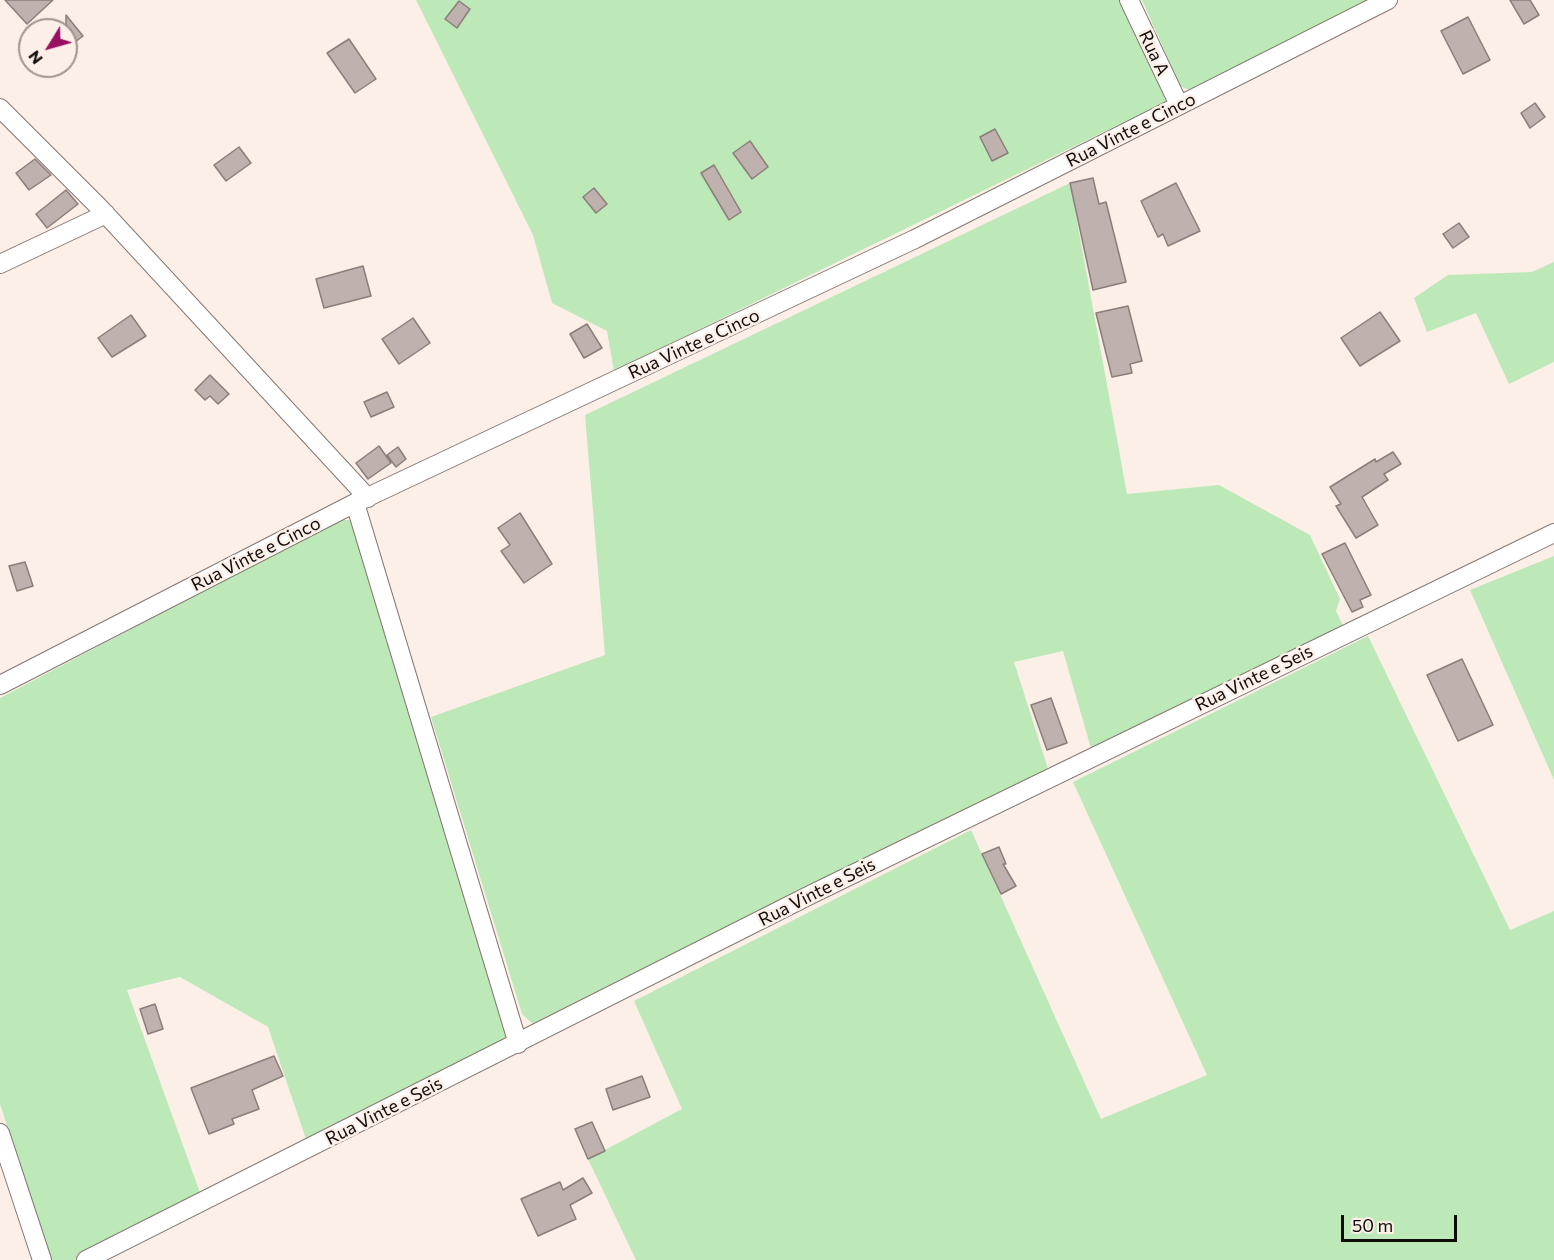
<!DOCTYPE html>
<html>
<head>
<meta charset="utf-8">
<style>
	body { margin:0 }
	#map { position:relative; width:1554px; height:1260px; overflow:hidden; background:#fcefe8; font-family:Commissioner,sans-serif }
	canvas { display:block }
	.north { position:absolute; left:18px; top:18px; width:60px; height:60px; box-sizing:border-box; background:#fcefe8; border:2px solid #9e948f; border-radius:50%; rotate:233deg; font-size:16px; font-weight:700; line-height:24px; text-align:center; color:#100c0a }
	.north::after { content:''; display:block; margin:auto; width:21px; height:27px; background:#980f63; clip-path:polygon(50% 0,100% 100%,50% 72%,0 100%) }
	.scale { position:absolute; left:1341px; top:1215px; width:116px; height:27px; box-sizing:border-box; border:3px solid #100c0a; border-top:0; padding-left:8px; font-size:18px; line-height:21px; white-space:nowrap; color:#100c0a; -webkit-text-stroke:4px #fcefe8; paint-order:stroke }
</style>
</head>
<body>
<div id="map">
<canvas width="1554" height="1260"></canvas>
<div class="north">N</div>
<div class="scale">50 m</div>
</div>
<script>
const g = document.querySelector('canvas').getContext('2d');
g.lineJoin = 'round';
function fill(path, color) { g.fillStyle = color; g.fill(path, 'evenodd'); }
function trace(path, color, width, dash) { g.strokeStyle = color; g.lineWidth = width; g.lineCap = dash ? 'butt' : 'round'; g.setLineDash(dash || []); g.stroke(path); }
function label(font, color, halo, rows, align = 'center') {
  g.font = font + ' Commissioner,sans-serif'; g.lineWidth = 5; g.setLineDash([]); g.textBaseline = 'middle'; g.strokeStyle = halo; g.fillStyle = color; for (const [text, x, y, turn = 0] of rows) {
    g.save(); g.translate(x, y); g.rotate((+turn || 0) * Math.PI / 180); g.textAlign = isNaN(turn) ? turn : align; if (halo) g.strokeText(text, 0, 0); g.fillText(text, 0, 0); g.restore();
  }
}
const green = new Path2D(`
	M416,0h707l46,100 -555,271 -7,-40 -55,-28 -19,-68z
	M1142,0h234l-185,91 -11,-5z
	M1070,183l57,311 92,-9 91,50 30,64 -4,12 8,17 -252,124 -29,-101 -49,11 36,113 -516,250 -12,-11 -91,-297 174,-62 -20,-240z
	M1554,262v100l-45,22 -33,-71 -49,19 -13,-34 34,-23 84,-3z
	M339,520h15l160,519 -206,106 -40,-118 -88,-50 -53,13 76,211 -129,59h-24l-50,-156v-406z
	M1554,556v224l-84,-190z
	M1368,636l142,294 44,-19v349h-918l-48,-101 94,-50 -48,-108 337,-171 130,289 106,-44 -134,-293z`);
const building = new Path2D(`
	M5,0h48l-26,24z
	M1510,0h20l9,15 -15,9z
	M459,1l11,8 -13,19 -12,-9z
	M66,15l17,21 -17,13z
	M1468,17l22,43 -27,14 -22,-43z
	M349,39l27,40 -21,14 -28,-40z
	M1535,103l10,14 -15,11 -9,-15z
	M995,129l13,24 -16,8 -12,-24z
	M750,141l18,26 -16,12 -19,-26z
	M239,147l12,16 -25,18 -12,-16z
	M35,159l16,16 -22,15 -13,-17z
	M714,165l27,47 -12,8 -28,-47z
	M1093,178l6,26 7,-2 20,80 -33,8 -23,-107z
	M1176,183l24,48 -32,15 -5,-12 -5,3 -17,-36z
	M594,188l13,16 -11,9 -13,-16z
	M66,190l12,14 -31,24 -11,-14z
	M1459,223l10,14 -16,11 -10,-14z
	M363,266l8,30 -47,12 -8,-29z
	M1128,306l14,55 -12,3 2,9 -20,4 -16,-64z
	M1380,312l20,29 -40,25 -19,-28z
	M131,315l15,21 -34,21 -14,-19z
	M413,318l17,25 -31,21 -17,-25z
	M587,324l15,24 -18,10 -14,-24z
	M210,375l19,19 -11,10 -8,-8 -5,4 -10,-10z
	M387,392l7,15 -23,10 -7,-15z
	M379,446l12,17 -23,16 -12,-16z
	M398,447l8,12 -10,8 -9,-12z
	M1393,452l8,12 -17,10 4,6 -26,17 16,28 -22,13 -20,-32 5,-2 -11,-17 45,-28 1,3z
	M520,513l32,51 -28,19 -23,-32 9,-6 -12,-17z
	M1345,543l26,52 -11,5 3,7 -11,5 -30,-58z
	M25,562l8,24 -16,5 -8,-25z
	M1462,659l31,66 -35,16 -31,-66z
	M1051,698l16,45 -20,7 -16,-45z
	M999,847l7,17h-3l13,22 -15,8 -19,-40z
	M155,1004l8,25 -15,5 -8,-25z
	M274,1056l9,20 -31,14 7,19 -27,10 2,5 -25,10 -18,-46z
	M642,1076l8,21 -37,13 -7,-21z
	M592,1122l13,29 -17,8 -13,-30z
	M583,1178l9,15 -22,12 6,14 -38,17 -17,-37 39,-17 3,8z`);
const street = new Path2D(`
	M1129,0l50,105
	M0,108l100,100 268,290
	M0,264l106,-50
	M355,503l163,541
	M0,685l355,-182 560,-264 473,-239
	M0,1133l42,127
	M86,1260l726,-366 742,-361`);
const streetNames = [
	["Rua A",1154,53,65],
	["Rua Vinte e Cinco",1131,130,-27],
	["Rua Vinte e Cinco",694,344,-25],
	["Rua Vinte e Cinco",256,554,-27],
	["Rua Vinte e Seis",1254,678,-26],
	["Rua Vinte e Seis",817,892,-27],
	["Rua Vinte e Seis",384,1111,-27]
];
fill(green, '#bce9b7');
fill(building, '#bfb1ad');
trace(building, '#8b7e7a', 1.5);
trace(street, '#857973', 20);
trace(street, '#fff', 18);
label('18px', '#100c0a', '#fcefe8', streetNames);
</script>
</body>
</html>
